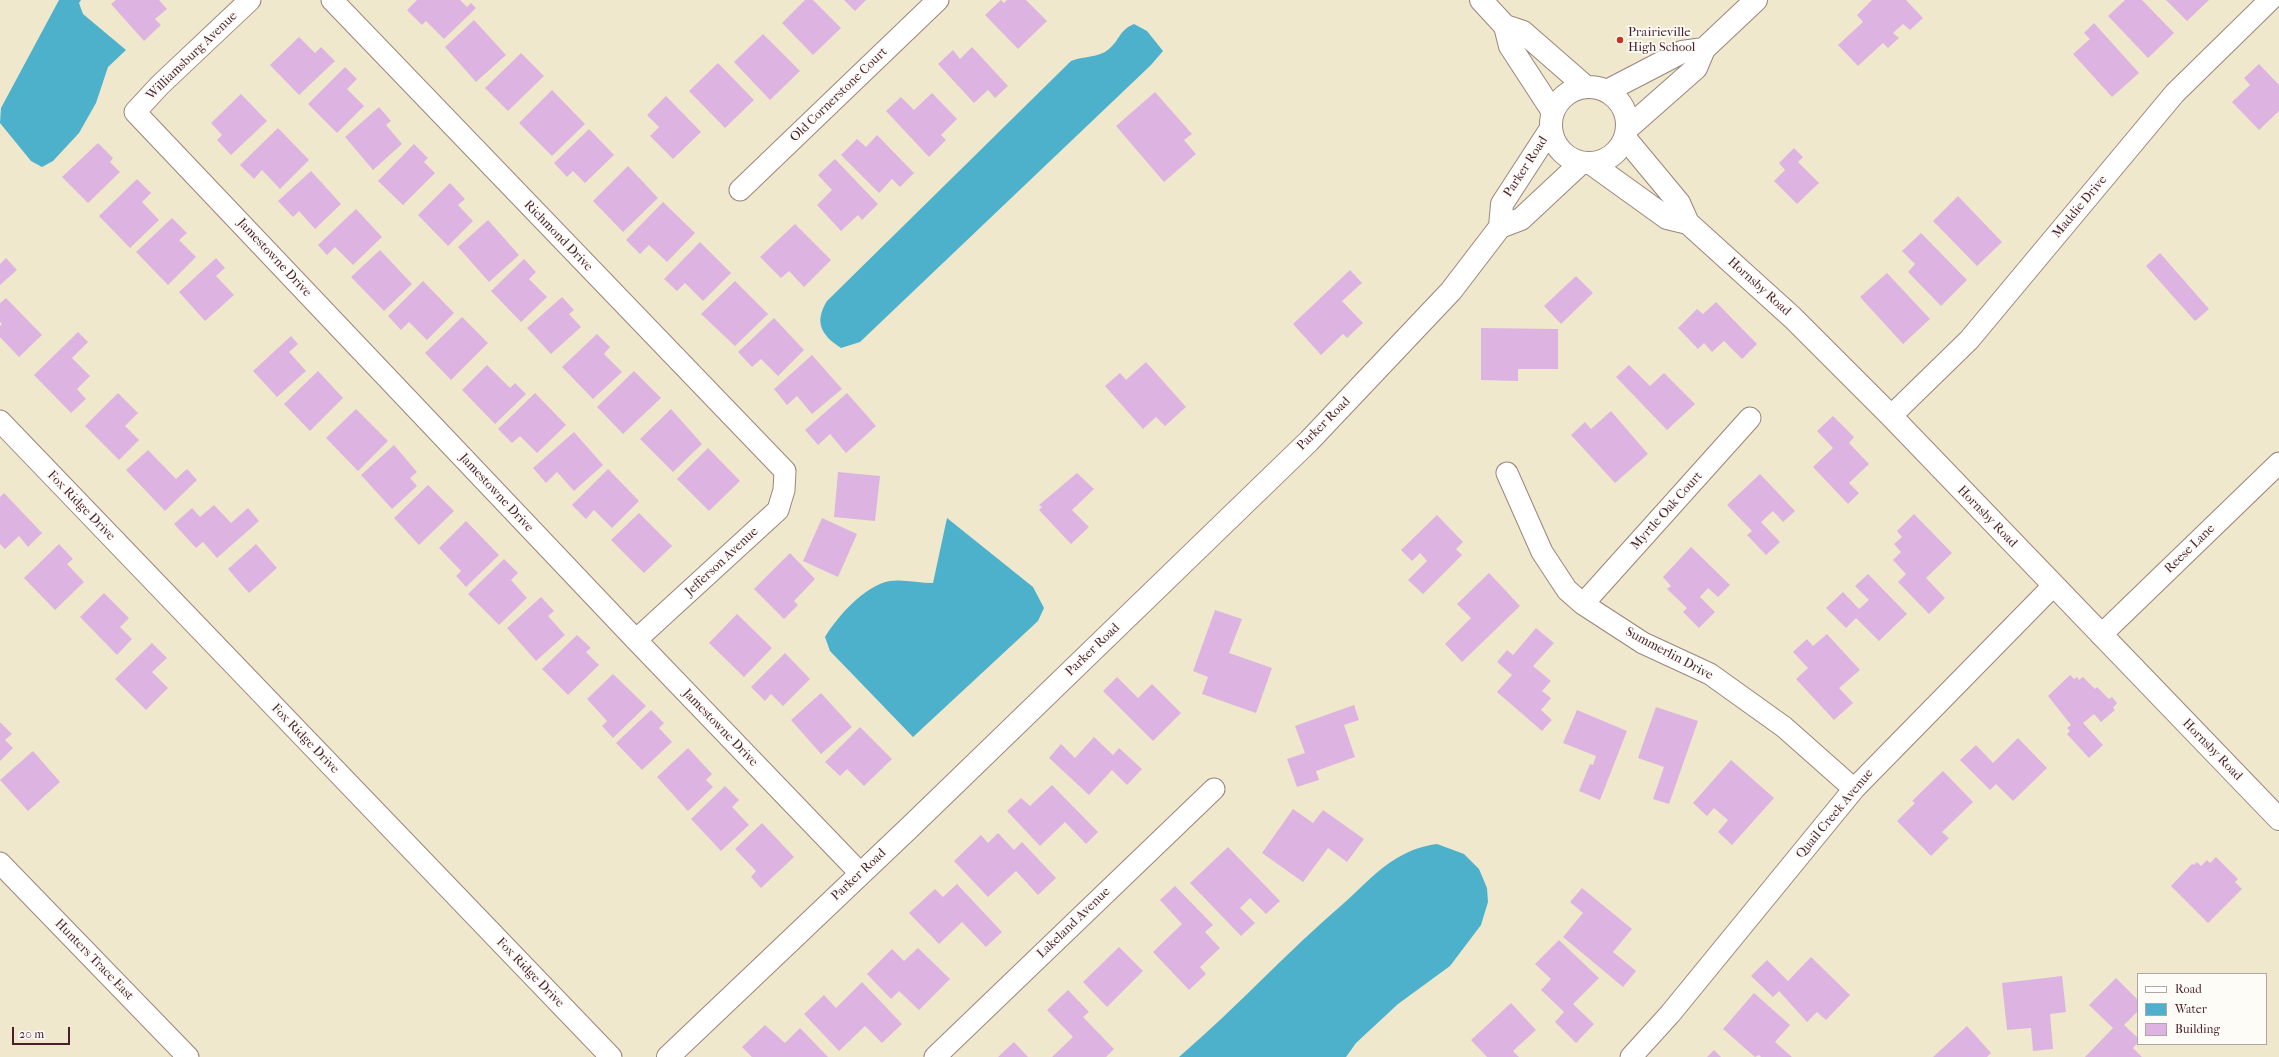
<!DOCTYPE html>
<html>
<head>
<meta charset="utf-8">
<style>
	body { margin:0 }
	#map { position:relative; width:2279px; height:1057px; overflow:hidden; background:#efe8cd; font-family:"IM FELL French Canon",serif }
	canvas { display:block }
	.legend { position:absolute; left:2137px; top:973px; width:130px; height:72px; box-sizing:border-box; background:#fdfcf7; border:1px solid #b5a4a5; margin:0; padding:5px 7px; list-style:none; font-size:12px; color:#4a1f2b }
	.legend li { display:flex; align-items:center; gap:8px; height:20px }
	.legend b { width:20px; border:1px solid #b5a4a5 }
	.scale { position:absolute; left:12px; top:1027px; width:58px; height:18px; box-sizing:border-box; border:2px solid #4a1f2b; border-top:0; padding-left:5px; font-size:12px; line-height:14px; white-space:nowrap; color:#4a1f2b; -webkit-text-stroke:3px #fdfcf7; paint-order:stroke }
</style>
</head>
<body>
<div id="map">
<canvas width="2279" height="1057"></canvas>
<ul class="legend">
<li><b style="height:5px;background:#fff"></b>Road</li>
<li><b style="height:11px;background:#4db1cc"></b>Water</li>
<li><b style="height:11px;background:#ddb4e1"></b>Building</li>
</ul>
<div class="scale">20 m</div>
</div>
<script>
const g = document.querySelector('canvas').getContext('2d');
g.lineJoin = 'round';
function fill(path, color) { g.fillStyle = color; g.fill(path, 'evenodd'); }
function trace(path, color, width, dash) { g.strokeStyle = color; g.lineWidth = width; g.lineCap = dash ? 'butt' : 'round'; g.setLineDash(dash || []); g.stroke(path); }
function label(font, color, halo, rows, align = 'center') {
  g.font = font + ' "IM FELL French Canon",serif'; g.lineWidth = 3.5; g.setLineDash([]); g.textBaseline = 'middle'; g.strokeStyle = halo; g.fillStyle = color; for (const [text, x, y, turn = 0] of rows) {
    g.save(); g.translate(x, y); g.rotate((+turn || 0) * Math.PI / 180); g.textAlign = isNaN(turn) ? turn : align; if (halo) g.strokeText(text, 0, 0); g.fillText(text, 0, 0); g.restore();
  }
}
const water = new Path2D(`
	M59,0h22l-2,3 4,11 43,36 -18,17 -12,36 -17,30 -26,28 -11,6 -11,-6 -31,-38 1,-15z
	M1134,24l13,7 16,20 -12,14 -291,277 -19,6c-20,-13 -27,-26 -14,-47l244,-240c11,-5 28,-3 38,-12 11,-9 10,-19 25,-25z
	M947,518l86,69 11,21 -6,13 -125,116 -83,-86 -5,-14c12,-20 40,-52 65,-56 13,-2 29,2 43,2z
	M1437,844l27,10 15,15 8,19 1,14 -7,23 -31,41 -52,38 -42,39 -10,14h-167c57,-49 108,-105 165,-154 17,-15 34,-34 53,-45 14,-8 25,-12 40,-14z`);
const building = new Path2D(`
	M116,0h43l8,9 -12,10 6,6 -17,16 -33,-37z
	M417,0h43l7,7 4,-4 5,5 -32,31 -18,-18 -4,4 -15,-15z
	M805,0h8l28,28 -28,27 -31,-32z
	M844,0h22l-11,11z
	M1001,0l3,3 3,-3h19l21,21 -29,28 -33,-34z
	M1872,0h34l17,18 -13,12 -7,-6 -10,9 6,5 -11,10 -5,-5 -25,23 -20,-21 25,-23 -6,-7z
	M2125,0h17l32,33 -26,25 -40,-42z
	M2166,0h43l-22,21z
	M474,20l32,35 -30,27 -31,-35z
	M2094,23l45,50 -27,24 -39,-43 17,-15 -6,-6z
	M763,34l37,37 -30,29 -36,-38z
	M299,37l16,16 6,-6 14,14 -36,34 -29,-30z
	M972,47l36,39 -13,12 -7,-8 -14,13 -36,-39 15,-14 7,9z
	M521,53l23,23 -36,35 -23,-23z
	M718,63l36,37 -29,28 -36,-37z
	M2259,64l20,21v26l-20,19 -27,-28 18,-17 -6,-7z
	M345,67l12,12 -10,10 17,17 -27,27 -29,-29z
	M552,90l33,34 -33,32 -33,-33z
	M1155,92l37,42 -8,6 12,14 -32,28 -48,-56z
	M932,93l25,26 -16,16 5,5 -17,17 -43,-46 15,-14 13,13z
	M241,94l26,27 -36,34 -14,-15 5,-5 -11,-12z
	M666,96l35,36 -28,27 -23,-23 9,-9 -12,-12z
	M379,107l12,14 -5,4 16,19 -29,26 -28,-33z
	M278,128l31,32 -29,29 -18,-19 -8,9 -14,-14z
	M589,129l25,26 -29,28 -12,-12 -6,6 -13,-14z
	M877,135l37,38 -14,14 -8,-8 -13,14 -38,-38 16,-16 9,8z
	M98,143l15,15 -3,4 10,10 -32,31 -26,-26z
	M414,144l14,14 -4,4 11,11 -32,32 -25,-24z
	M1794,148l9,9 -5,5 21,21 -22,21 -23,-23 11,-11 -6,-7z
	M835,159l43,45 -16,16 -4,-5 -17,16 -24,-26 15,-15 -14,-15z
	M628,166l30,32 -35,34 -30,-31z
	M311,171l30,33 -26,25 -16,-18 -6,6 -15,-16z
	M137,179l14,14 -9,9 17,18 -29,28 -31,-32z
	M450,183l15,16 -7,6 15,16 -25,25 -30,-31z
	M1958,196l44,46 -25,24 -44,-45z
	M663,202l32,31 -28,29 -18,-17 -9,9 -14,-14z
	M356,209l26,28 -29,28 -18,-18 -8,8 -9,-10z
	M172,218l15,15 -8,7 17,17 -28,28 -32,-33z
	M488,220l31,35 -30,27 -31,-35z
	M795,224l36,36 -27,27 -15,-16 -8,7 -21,-21z
	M1921,233l46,47 -26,26 -33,-34 7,-8 -13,-13z
	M700,242l31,31 -28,28 -18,-18 -8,8 -13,-12z
	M380,250l32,34 -28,27 -33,-34z
	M2160,253l49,56 -14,12 -49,-55z
	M6,258l11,12 -17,15v-21z
	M216,258l9,10 -9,8 18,19 -29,26 -26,-29z
	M524,259l12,13 -7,7 18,18 -26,25 -30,-31z
	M1350,270l12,13 -20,18 21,22 -16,15 -4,-4 -22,21 -28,-31z
	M1887,273l43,46 -27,25 -43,-47z
	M1576,276l17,17 -32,31 -17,-18z
	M423,281l31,32 -27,27 -18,-18 -8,8 -13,-14z
	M735,281l33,33 -33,32 -34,-32z
	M562,297l12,13 -5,4 12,13 -30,27 -24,-26z
	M6,298l36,37 -23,22 -19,-20v-11l2,-2 -2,-2v-19z
	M1716,302l41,42 -15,15 -18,-18 -12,11 -8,-9 -6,6 -20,-21 19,-19 6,5z
	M462,317l26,26 -37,37 -26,-27z
	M774,318l30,32 -26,26 -17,-17 -9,8 -14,-15z
	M1481,328l77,1v40h-40v12l-37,-1z
	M78,332l10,10 -16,16 18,18 -13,13 9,10 -15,14 -37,-38z
	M597,334l13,13 -6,7 18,18 -29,27 -31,-32z
	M291,336l7,8 -9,8 17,19 -29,26 -24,-26z
	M812,355l30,34 -30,25 -15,-18 -10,9 -13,-16z
	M1146,362l40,45 -21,19 -9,-9 -13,12 -38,-43 15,-13 6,7z
	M487,365l23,23 5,-5 11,11 -31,30 -33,-34z
	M1629,365l21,21 14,-13 31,31 -28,26 -51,-53z
	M318,371l25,27 -33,33 -26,-27z
	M634,371l27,27 -38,36 -26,-27z
	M118,393l20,20 -13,13 14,14 -20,20 -34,-34z
	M535,393l31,32 -29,28 -17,-17 -8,7 -14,-14z
	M847,393l29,33 -30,27 -16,-19 -12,11 -13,-15z
	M356,409l32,32 -30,30 -32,-33z
	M671,409l31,35 -29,28 -33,-33z
	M1611,411l37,43 -33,29 -44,-48 14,-13 6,7z
	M1833,416l21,21 -5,6 20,21 -20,19 10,10 -11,11 -35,-37 20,-19 -16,-17z
	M574,432l29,33 -29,26 -17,-19 -11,11 -13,-15z
	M394,445l23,27 -7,6 7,8 -25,23 -31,-34z
	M708,448l32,33 -31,30 -32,-32z
	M148,450l28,29 11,-10 10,11 -32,31 -39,-41z
	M608,469l31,32 -27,27 -18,-18 -8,9 -14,-14z
	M838,472l42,4 -5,45 -41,-4z
	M1077,473l17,16 -22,21 17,17 -18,17 -32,-34 3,-3 -3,-2z
	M1760,474l35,37 -12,11 -10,-11 -12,11 19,20 -14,13 -19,-20 5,-4 -25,-26z
	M428,485l26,26 -35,34 -25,-27z
	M4,493l38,40 -14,14 -9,-11 -14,13 -5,-5v-47z
	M214,505l17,18 17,-15 11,13 -42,37 -14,-16 -7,6 -22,-24 18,-16 8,9z
	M639,513l33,33 -28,27 -33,-33z
	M1914,514l38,39 -26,25 19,20 -16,16 -31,-32 8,-8 -13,-14 8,-8 -7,-8 8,-7 -5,-6z
	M1437,515l26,27 -7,7 6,6 -39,39 -15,-14 19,-19 -7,-8 -8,8 -11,-11z
	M822,518l35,16 -19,43 -35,-16z
	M466,521l33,34 -33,32 -10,-11 5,-5 -22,-23z
	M59,544l14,15 -6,5 17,18 -29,28 -31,-32z
	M256,544l21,24 -28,25 -21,-24z
	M1691,547l39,38 -12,12 -10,-9 -8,9 15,15 -16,16 -16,-16 4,-4 -20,-19 4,-3 -8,-9z
	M790,553l25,26 -21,22 4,4 -14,14 -30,-30z
	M504,559l14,14 -7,7 16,18 -28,27 -31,-31z
	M1489,573l31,33 -58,56 -17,-18 26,-26 -14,-14z
	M1868,574l39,40 -28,27 -23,-23 -10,10 -20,-20 17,-16 16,17 10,-9 -14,-14z
	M104,593l25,25 -9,9 12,12 -15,16 -37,-38z
	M541,597l13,14 -6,5 17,19 -29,26 -29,-33z
	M1215,610l27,9 -13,34 43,15 -16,45 -54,-19 6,-17 -15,-6z
	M737,614l35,34 -28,29 -35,-34z
	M1536,628l18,15 -21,23 18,15 -9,10 9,7 -10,12 11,10 -10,11 -45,-39 15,-17 -15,-13 10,-12 6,5z
	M1827,634l33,36 -21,18 14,15 -19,17 -38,-41 12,-11 -15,-16 14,-13 6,7z
	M577,635l14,13 -5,4 13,13 -31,30 -26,-26z
	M152,643l15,15 -15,14 16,16 -22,22 -31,-31z
	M785,653l25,26 -27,27 -12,-12 -6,7 -14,-14z
	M613,674l33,32 -33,32 -11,-12 5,-5 -20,-22z
	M2070,675l4,4 3,-2 2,3 4,-3 12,12 2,-2 12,12 3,-2 5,6 -4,5 2,2 -14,12 -7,-8 -11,9 20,22 -14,13 -22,-24 3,-3 -3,-3 4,-3 -23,-29z
	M1117,677l21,21 14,-14 29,29 -28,28 -50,-50z
	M821,693l31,34 -31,27 -30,-34z
	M1354,705l5,15 -15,5 11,32 -39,14 3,9 -22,7 -10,-28 18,-6 -10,-27z
	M1656,707l42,14 -29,83 -16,-5 11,-32 -26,-9z
	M651,710l13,13 -5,5 13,14 -30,28 -26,-27z
	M1577,710l50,21 -27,69 -21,-9 11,-27 3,1 3,-9 -33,-13z
	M0,722l12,12 -7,6 8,8 -13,13z
	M860,727l32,32 -28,27 -17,-17 -7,7 -15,-14z
	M1094,737l19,18 6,-7 23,21 -15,16 -15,-15 -23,25 -40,-37 12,-14 14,14z
	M2018,738l29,30 -34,33 -17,-17 -6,6 -30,-30 16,-15 17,18z
	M688,748l24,26 -6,6 7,7 -25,24 -31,-34z
	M33,751l27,31 -32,29 -28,-31z
	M1731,760l43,38 -42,47 -14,-13 10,-12 -14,-12 -7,8 -14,-13z
	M1943,771l30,31 -31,30 7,6 -18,18 -34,-35 18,-18 -3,-2z
	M1052,785l46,47 -12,12 -21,-22 -25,24 -33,-35 14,-13 9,8z
	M725,786l14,14 -7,7 17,18 -28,26 -30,-32z
	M1293,809l20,14 10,-13 41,29 -17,23 -19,-14 -25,34 -41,-29z
	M762,823l32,34 -33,31 -10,-11 5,-6 -21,-22z
	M998,833l16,17 8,-8 34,36 -18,17 -22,-24 -28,26 -34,-36 27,-26 7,8z
	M1228,847l52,54 -14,13 -16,-16 -10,10 15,15 -14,13 -51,-53z
	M2216,857l22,22 -3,3 7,7 -34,34 -37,-37 21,-22 2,1 3,-3 4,4 6,-6 3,3z
	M957,884l45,48 -16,15 -24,-25 -23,22 -30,-31 26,-24 8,8z
	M1175,886l38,39 -8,7 15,16 -20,19 6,7 -17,16 -36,-38 29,-28 -22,-24z
	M1582,888l50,41 -19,23 23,19 -13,16 -60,-50 20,-24 -13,-11z
	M1559,940l40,38 -26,26 21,20 -18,19 -21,-21 9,-10 -23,-22 10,-11 -16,-15z
	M1119,947l24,24 -36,36 -24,-25z
	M918,948l32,31 -31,31 -20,-19 -8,8 -24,-25 25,-25 12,12z
	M1811,957l39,38 -24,25 -9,-8 -10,10 -28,-31 -6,6 -22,-21 16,-16 21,21z
	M2062,976l4,36 -16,2 3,35 -20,2 -2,-23 -24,2 -5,-47z
	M2116,978l22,22v11l-14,14 14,13v4l-5,6 9,9h-57l28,-29 -24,-23z
	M862,982l40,42 -20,19 -17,-17 -26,25 -35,-37 20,-19 12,13z
	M1068,990l21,22 -6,5 31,32 -8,8h-54l21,-20 -26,-27z
	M1754,993l36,32 -15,17 17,15h-31l-2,-2 -4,2 -32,-28z
	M1511,1003l25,27 -23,21 6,6h-32l-16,-17z
	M765,1025l20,18 15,-15 28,29h-76l-10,-10z
	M1967,1026l24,27 -4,4h-54z
	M1014,1042l14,15h-30z
	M1714,1050l7,7h-14z`);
const street = new Path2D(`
	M250,0l-90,85 -25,27 501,528 224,233
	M332,0l453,471 -1,19 -6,20 -142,130
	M740,190l198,-190
	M1891,416l78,-76 206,-247 95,-93
	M0,421l611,636
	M1507,473l35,79 25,38 16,14 60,39 67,31 74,53 70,62
	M1583,604l167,-186
	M2101,635l178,-172
	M0,863l188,194
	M935,1057l279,-268
	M1631,1057l39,-43 184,-225 199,-203`);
const secondary = new Path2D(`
	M1481,0l24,26 18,6 63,55
	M1505,26l5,20 43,66
	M1551 125a38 38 0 1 1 76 0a38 38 0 1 1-76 0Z
	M1607,91l75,-39 22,-3
	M1628,128l68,-60 8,-19 52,-49
	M1625,138l54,65 9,20 105,95 98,98 388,403
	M1592,164l75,54 21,5
	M1500,227l2,-23 48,-74
	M668,1057l241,-229 400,-387 142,-150 49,-64 21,-8 60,-56`);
const markers = [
	[1620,40,4,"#c8321e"]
];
const poiNames = [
	["Prairieville",1628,33],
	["High School",1628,48]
];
const streetNames = [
	["Williamsburg Avenue",192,56,-44],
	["Old Cornerstone Court",839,95,-44],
	["Parker Road",1526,167,-57],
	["Maddie Drive",2080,207,-50],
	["Richmond Drive",558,236,46],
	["Jamestowne Drive",274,258,47],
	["Hornsby Road",1759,287,42],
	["Parker Road",1324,424,-45],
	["Jamestowne Drive",496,493,47],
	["Fox Ridge Drive",81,506,46],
	["Myrtle Oak Court",1667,511,-48],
	["Hornsby Road",1987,517,46],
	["Reese Lane",2190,549,-44],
	["Jefferson Avenue",722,562,-43],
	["Parker Road",1093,650,-44],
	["Summerlin Drive",1669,654,28],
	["Jamestowne Drive",720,728,46],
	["Fox Ridge Drive",305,739,46],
	["Hornsby Road",2212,750,46],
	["Quail Creek Avenue",1835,814,-50],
	["Parker Road",859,875,-43],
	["Lakeland Avenue",1074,923,-44],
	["Hunters Trace East",94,960,46],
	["Fox Ridge Drive",530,973,46]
];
fill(water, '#4db1cc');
fill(building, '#ddb4e1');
trace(street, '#9c847c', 23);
trace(secondary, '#9c847c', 24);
trace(street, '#fff', 21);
trace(secondary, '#fff', 22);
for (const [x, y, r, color] of markers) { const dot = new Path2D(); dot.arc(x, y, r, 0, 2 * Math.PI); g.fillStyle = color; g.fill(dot); trace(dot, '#fdfcf7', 1.5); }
label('13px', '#4a1f2b', '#fdfcf7', poiNames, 'left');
label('13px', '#4a1f2b', '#fdfcf7', streetNames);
</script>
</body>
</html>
